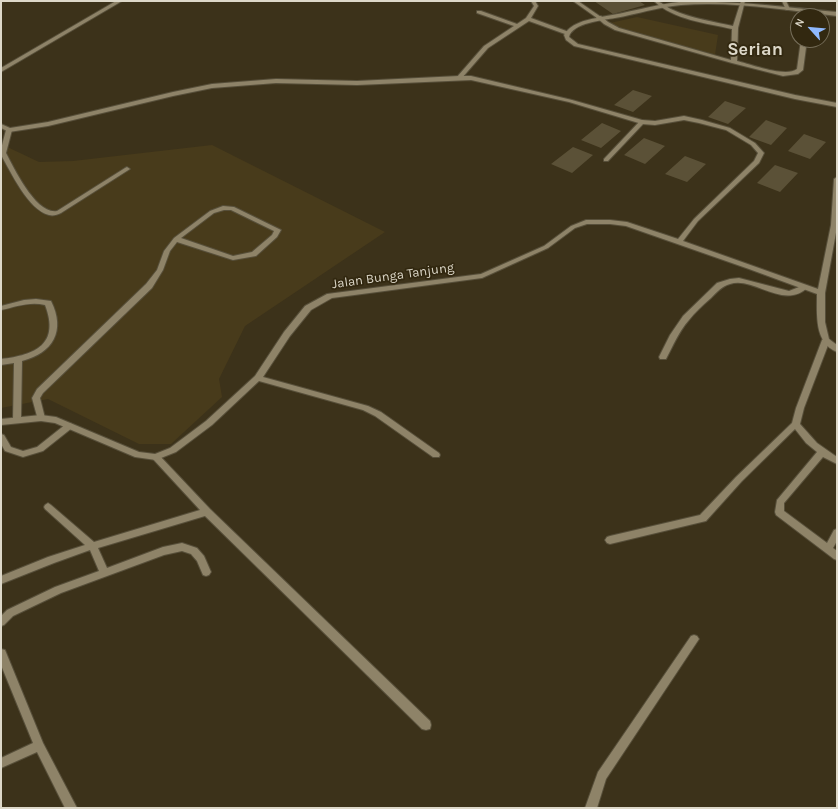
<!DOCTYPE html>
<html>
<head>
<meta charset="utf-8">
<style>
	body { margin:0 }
	#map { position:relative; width:838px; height:809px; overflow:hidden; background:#3c321a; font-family:Karla,sans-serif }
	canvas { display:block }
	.frame { position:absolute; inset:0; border:2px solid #ddd8c9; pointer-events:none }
	.north { position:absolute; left:790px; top:8px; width:40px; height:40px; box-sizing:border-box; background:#322810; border:1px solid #766e5a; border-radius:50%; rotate:297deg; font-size:11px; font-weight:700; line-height:16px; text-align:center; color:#ddd8c9 }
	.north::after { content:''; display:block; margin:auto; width:14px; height:18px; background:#8eb8fd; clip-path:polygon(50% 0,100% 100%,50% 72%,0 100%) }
</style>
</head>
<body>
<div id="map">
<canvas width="838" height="809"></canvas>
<div class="frame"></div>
<div class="north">N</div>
</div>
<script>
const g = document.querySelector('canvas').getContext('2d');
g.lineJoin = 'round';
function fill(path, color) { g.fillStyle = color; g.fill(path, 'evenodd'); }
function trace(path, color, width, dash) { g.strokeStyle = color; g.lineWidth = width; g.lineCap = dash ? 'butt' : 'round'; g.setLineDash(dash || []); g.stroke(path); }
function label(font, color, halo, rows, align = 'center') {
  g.font = font + ' Karla,sans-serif'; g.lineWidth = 3.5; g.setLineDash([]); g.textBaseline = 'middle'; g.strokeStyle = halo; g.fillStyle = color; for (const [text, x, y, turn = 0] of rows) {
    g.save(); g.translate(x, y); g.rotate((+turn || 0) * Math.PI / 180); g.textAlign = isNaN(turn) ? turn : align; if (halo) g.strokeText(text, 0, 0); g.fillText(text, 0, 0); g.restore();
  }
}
const built = new Path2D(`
	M637,17l81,18 -3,20 -106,-30 1,-2z
	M1,144l38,18 34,-1 139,-16 173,87 -140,94 -26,53 3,18 -51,47h-32l-91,-45 -47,9z`);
const building = new Path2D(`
	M594,1h45l6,4 -32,9z
	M633,90l19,6 -19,16 -19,-7z
	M725,101l21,7 -18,16 -20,-7z
	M766,120l21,8 -16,17 -22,-8z
	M602,123l19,8 -20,17 -20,-8z
	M804,134l22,8 -16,17 -22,-8z
	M644,138l21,8 -20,18 -21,-9z
	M573,147l20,8 -21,18 -21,-9z
	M685,156l21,8 -19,18 -22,-8z
	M775,165l23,8 -18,19 -23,-9z`);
const lane = new Path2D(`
	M531,1h4l3,5 -7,12 38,14v2h-4l-36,-13 -41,27 -27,31h-4v-2l27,-31 30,-20 -37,-13v-2h4l36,13 9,-6 8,-12z
	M654,1c8,0 11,6 19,9 16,8 42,12 60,16l8,-25h4l-7,27 -1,33c13,3 49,17 60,8l4,-29h6l-4,30 -5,4 -15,2 -51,-13 -117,-33 -11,-6 -8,-7 5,-1 7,6 11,6 112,32 1,-31c-26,-6 -58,-9 -78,-28z
	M782,1h4l4,8v1h-4z
	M806,10h4l1,6h-6z
	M642,120l2,1v2l-36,38h-4v-2l36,-38z
	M9,128l3,2 -6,23c8,15 30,62 51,58l68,-43 2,-1 3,2 -69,44c-4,2 -8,3 -12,2 -21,-5 -38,-43 -48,-60v-6l5,-19z
	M223,206l11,1 47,23 -4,7 -21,19 -23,4 -56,-18 -7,9 -7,19 -11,18 -109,105 -3,5 5,20 -1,2h-6l-6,-22 5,-9 109,-105 11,-14 7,-19 10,-13 36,-27zM224,210h7l43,21 -2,4 -20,17 -19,4 -52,-18 33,-25z
	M739,278l50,13 15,-6 4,2c-24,24 -54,-11 -78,-3 -8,2 -13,8 -19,14 -8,7 -16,14 -22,22 -10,11 -16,26 -23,39h-6l-1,-2 11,-22 13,-19 34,-33 13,-4z
	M36,299l15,2c15,30 2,52 -29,60l-1,59 -1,2h-6l-1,-2 1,-57 -13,2v-6c35,-4 59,-15 44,-54 -15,-4 -30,2 -44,5v-4l23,-6z
	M826,337l4,3 -26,68 -4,16 17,19 20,14v7l-14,-7 -39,46v8l43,32 7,-13 3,-1v12l-4,7 4,3v9l-3,-1 -58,-44 -1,-3 2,-12 40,-48 -11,-9 -11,-14 -53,52 -36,40 -96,23 -3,-1 -2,-3 2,-3 3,-1 90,-21 36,-38 56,-54 4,-15 26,-68z
	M69,423l3,1 1,2 -1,2 -29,23 -20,6 -18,-6 -4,-7v-10l3,1 7,12 12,4 14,-4 29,-23z
	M156,454l3,1 51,54 220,212 1,4 -1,4 -4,1 -4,-1 -217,-213 -107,32 9,20 56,-21 19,-4 15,5 7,8 7,16 -2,3 -3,1 -3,-1 -6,-14 -6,-7 -9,-3 -18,4 -103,38 -48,23 -9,9 -3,1v-10l6,-6 48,-23 44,-16 -9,-21 -36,13 -53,21v-8l47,-19 37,-12 -40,-36 -1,-2 1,-2 3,-2 3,2 43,37 106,-32 -47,-51 -1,-2 1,-2z
	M694,635l3,1 2,3 -2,3 -91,137 -9,29h-12l13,-36 93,-136z
	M1,649l4,1 38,93 34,65h-12l-28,-56 -36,16v-10l32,-15 -32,-78z`);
const street = new Path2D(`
	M116,1h6l-121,71v-4z
	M573,1h5l23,16c26,-4 52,-12 78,-15 53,-2 106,5 158,10v4c-52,-6 -104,-15 -156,-11 -22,2 -44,9 -66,13 -11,2 -43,5 -46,19l9,7 217,51 42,8v4l-42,-8 -221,-53 -8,-6 -2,-5c6,-11 21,-15 33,-17z
	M459,76h12l101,24 70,20 13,1 29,-5 18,4 28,8 25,15 9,10 -5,10 -61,58 -15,20 135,48 13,-64 3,-46 3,-2v50l-12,66v29l4,17 8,6v7c-23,-9 -20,-38 -20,-58l-68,-25 -123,-43 -16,-2h-23l-12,4 -27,20 -66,30 -150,20 -21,12 -21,26 -27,41 105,29 13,6 58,41 1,2 -1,2h-6l-58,-41 -12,-6 -104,-29 -47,44 -36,27 -20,8 -21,-3 -80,-34 -14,-2 -40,4v-6l40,-4 15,2 83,35 16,2 15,-6 36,-27 49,-45 29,-44 21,-26 22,-12 154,-20 63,-28 27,-20 15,-6h24l17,2 51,17 16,-20 60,-58 4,-8 -7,-8 -25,-15 -27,-7 -15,-3 -29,5 -13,-1 -73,-22 -98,-22 -114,5 -81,-2 -64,5 -39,8 -125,30 -39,6 -8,-4v-4l9,4 38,-6 125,-30 39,-8 64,-5 81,2z`);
const streetNames = [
	["Jalan Bunga Tanjung",393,276,-8]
];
const farTownnames = [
	["Serian",755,50]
];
fill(built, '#483b1b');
fill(building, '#5b5137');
trace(lane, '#574f3a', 2);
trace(street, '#574f3a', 2);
fill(lane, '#8e8368');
fill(street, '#8e8368');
label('13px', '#ddd8c9', '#322810', streetNames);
label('bold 18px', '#ddd8c9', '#322810', farTownnames);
</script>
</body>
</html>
